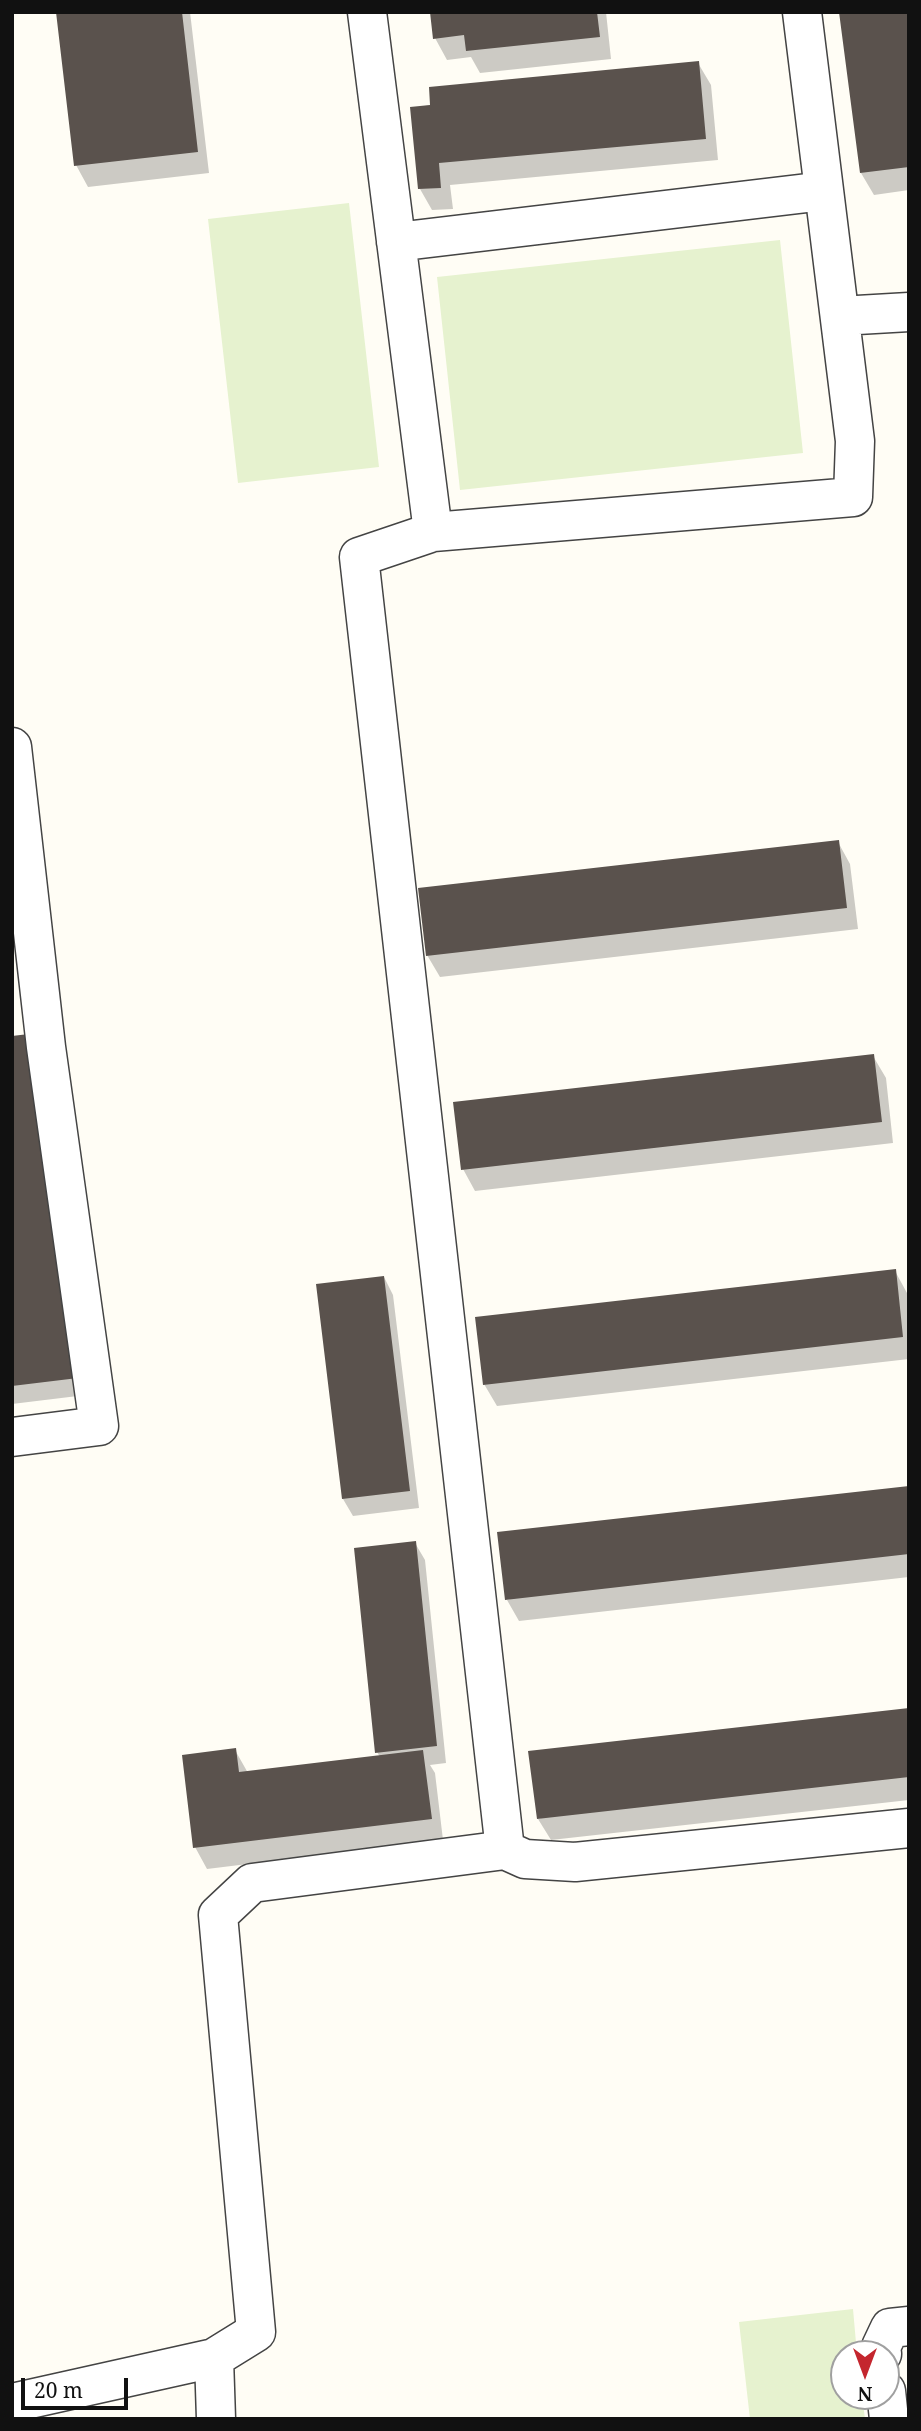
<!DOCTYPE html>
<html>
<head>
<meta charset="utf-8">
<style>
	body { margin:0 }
	#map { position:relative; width:921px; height:2431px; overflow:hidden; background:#fffdf5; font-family:"Noto Serif",serif }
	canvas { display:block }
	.frame { position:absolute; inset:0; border:14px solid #111; pointer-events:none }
	.north { position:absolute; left:830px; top:2340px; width:70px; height:70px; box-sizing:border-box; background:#fff; border:2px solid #a0a0a0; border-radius:50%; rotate:180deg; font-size:19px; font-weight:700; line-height:28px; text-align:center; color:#111 }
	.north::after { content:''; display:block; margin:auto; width:24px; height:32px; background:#c4262e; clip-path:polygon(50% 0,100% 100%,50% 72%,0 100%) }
	.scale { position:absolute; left:21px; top:2378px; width:107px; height:32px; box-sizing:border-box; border:4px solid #111; border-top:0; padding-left:9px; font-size:21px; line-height:24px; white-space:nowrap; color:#111; -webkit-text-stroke:5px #fff; paint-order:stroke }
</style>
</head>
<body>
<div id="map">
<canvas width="921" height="2431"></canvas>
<div class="frame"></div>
<div class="north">N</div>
<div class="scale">20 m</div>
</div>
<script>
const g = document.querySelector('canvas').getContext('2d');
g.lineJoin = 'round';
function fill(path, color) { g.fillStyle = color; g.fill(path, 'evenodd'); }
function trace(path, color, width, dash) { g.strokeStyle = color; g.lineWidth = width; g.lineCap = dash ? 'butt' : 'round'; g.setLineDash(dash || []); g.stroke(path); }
const pitch = new Path2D(`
	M349,203l30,264 -141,16 -30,-264z
	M780,240l23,213 -343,37 -23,-213z
	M853,2309l4,45h-13v42h18l3,23h-115l-11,-97z`);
const shadow = new Path2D(`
	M58,12h132l19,161 -121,14 -12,-22z
	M432,12h174l5,47 -131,14 -9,-16 -24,3 -12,-22z
	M841,12h68v178l-35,5 -13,-22z
	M698,63l13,22 7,75 -268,25 3,24 -21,1 -12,-21 -8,-81z
	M838,842l12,22 8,65 -418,48 -13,-22z
	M12,1038l74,357 -74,9z
	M873,1056l13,22 7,65 -418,48 -12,-22z
	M895,1271l12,22 2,66 -412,47 -13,-22z
	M384,1277l9,18 26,213 -66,8 -10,-17 -25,-214z
	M909,1488v89l-390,44 -12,-21z
	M415,1543l10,17 21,203 -16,2 5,8 8,67 -236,29 -12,-22 40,-97 13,23 132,-16 -3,-5z
	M909,1710v90l-358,40 -13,-21z`);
const building = new Path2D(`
	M56,12h126l16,140 -124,14z
	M430,12h167l3,25 -134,14 -2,-16 -31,4z
	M839,12h69l1,155 -49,6z
	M699,61l7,78 -267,24 2,25 -23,1 -8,-82 20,-2 -1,-18z
	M839,840l8,68 -421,48 -8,-68z
	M37,1033l41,345 -66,8v-350z
	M874,1054l8,68 -421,48 -8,-68z
	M896,1269l7,68 -420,48 -8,-68z
	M384,1276l26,215 -68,8 -26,-215z
	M909,1486v68l-404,46 -8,-68z
	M416,1541l21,205 -62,7 -21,-205z
	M909,1708v69l-372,42 -9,-68z
	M236,1748l3,24 184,-22 9,69 -239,29 -11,-93z`);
const minor = new Path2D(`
	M367,12l66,520
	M396,242l428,-51
	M840,316l69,-4
	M12,747l34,300 53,379 -87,11
	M505,1850l-146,-1293 74,-25 420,-35 2,-56 -53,-429
	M882,2354l-1,-7 9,-19 19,-2
	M214,2358l42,-26 -38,-417 34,-32 253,-33 20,9 50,3 334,-34
	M886,2391l3,28
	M12,2403l202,-45 2,61`);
fill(pitch, '#e6f2cf');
fill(shadow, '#0003');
fill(building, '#5a524d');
trace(minor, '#444', 41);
trace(minor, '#fff', 38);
</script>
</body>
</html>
